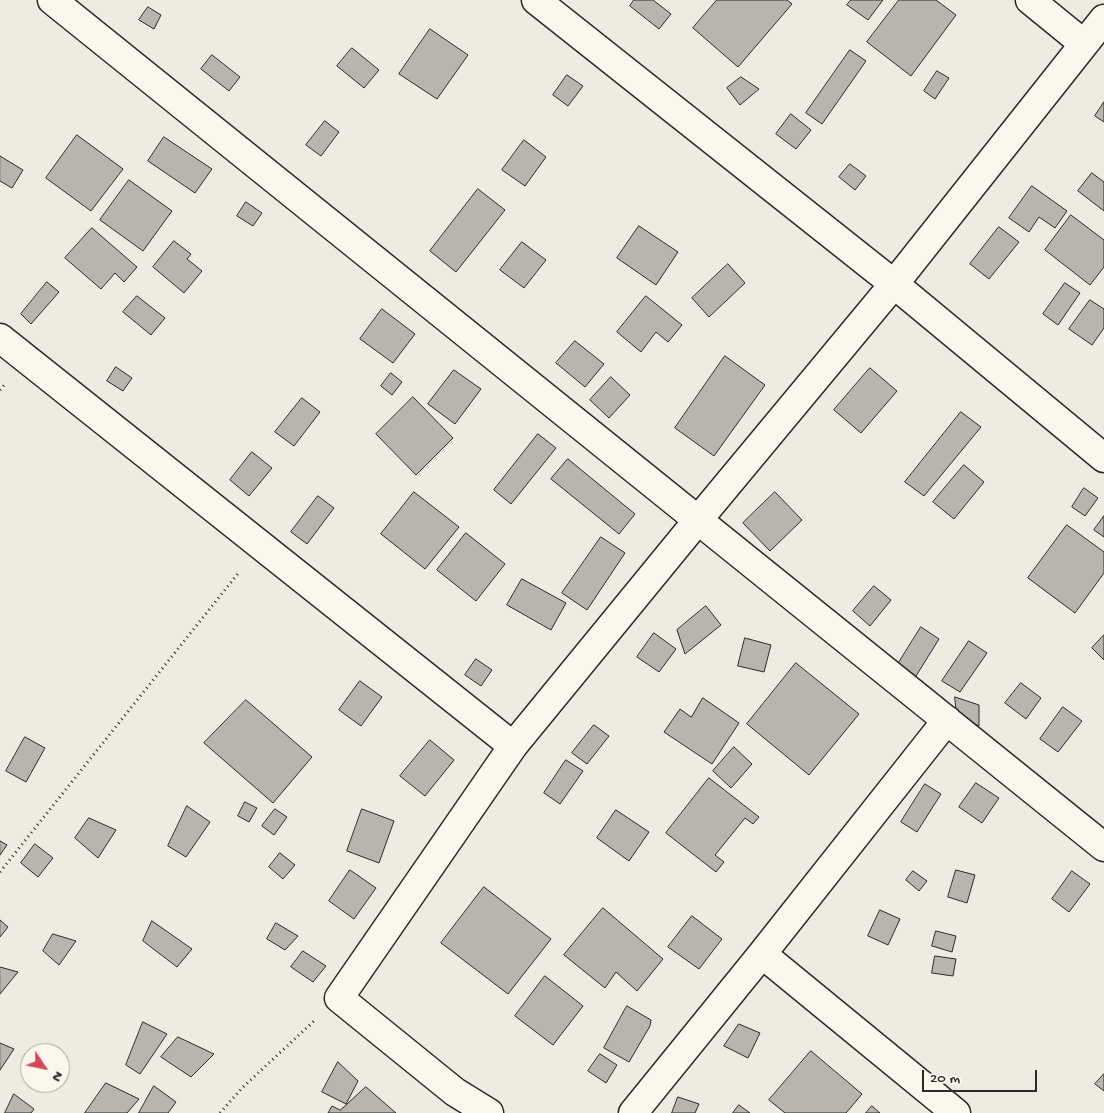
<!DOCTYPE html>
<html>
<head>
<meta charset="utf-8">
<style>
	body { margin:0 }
	#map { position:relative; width:1104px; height:1113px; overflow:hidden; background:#eeebe0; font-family:"Gochi Hand",sans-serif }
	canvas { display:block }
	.north { position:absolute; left:20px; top:1043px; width:50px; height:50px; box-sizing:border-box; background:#fbf7ec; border:1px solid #a8a59f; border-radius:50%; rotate:124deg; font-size:14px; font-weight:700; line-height:20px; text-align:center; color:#2b2b2b }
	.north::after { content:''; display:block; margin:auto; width:18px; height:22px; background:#d1495b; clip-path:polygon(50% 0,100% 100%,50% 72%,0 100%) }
	.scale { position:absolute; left:922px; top:1070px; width:115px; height:22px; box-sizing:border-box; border:2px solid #2b2b2b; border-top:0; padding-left:6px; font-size:15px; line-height:18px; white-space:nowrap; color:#2b2b2b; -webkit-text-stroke:4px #fbf7ec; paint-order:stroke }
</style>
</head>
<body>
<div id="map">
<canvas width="1104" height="1113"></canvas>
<div class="north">N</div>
<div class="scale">20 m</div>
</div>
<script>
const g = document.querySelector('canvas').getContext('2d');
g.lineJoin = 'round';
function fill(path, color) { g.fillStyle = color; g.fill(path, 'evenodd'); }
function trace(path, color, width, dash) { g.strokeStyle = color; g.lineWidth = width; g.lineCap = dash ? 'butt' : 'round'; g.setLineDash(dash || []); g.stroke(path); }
const building = new Path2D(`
	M634,0h19l18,14 -12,15 -29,-23z
	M717,0h70l5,4 -54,63 -45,-39z
	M851,0h32l-15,20 -21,-15z
	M899,0h37l20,15 -45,61 -44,-34z
	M148,7l13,8 -7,14 -15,-9z
	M430,29l38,26 -31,44 -38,-25z
	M352,48l27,22 -15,18 -27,-22z
	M850,50l16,11 -44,63 -16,-11z
	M212,55l28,22 -11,14 -28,-22z
	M937,71l12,7 -14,21 -11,-8z
	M567,75l16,11 -15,20 -15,-11z
	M741,77l18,12 -19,16 -13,-17z
	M1104,102v20l-9,-6z
	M791,114l20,16 -15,19 -20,-15z
	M325,121l14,11 -18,24 -15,-11z
	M77,135l46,34 -32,42 -45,-33z
	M164,137l48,32 -17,24 -47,-32z
	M524,140l22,17 -21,29 -23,-16z
	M0,156l23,14 -11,18 -12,-7z
	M850,164l16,12 -11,14 -16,-13z
	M1092,173l12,9v29l-26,-20z
	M129,180l43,31 -29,40 -43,-31z
	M1032,186l35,25 -12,17 -16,-11 -10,15 -20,-14z
	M478,189l27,21 -49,62 -26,-21z
	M246,202l16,11 -9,13 -16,-10z
	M1071,215l33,25v27l-14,18 -45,-35z
	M639,226l39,26 -22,33 -39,-27z
	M999,227l20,15 -30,37 -19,-15z
	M92,228l45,39 -13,15 -9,-9 -14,16 -36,-31z
	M174,241l17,13 -4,5 15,12 -18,22 -31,-26z
	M522,242l24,18 -22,28 -24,-18z
	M728,264l17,19 -36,34 -17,-19z
	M47,282l12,10 -28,32 -10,-10z
	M1065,283l15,10 -22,32 -15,-11z
	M137,296l28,22 -14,17 -28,-23z
	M646,296l36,29 -14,17 -12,-10 -15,20 -24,-20z
	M1090,300l14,9v19l-12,17 -23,-16z
	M382,309l33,25 -22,29 -33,-24z
	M575,341l29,23 -19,23 -29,-24z
	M725,356l40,29 -51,71 -39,-28z
	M116,367l16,11 -9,13 -16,-10z
	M870,368l27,23 -36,42 -27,-23z
	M454,370l27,19 -26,35 -27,-20z
	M391,373l11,9 -10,13 -11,-9z
	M611,377l19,18 -21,23 -19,-18z
	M413,397l40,41 -37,37 -40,-41z
	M302,398l18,14 -26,34 -19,-14z
	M961,412l20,15 -57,69 -19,-14z
	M538,434l18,14 -45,56 -17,-14z
	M252,452l20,16 -23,28 -19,-16z
	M568,459l67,55 -16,20 -68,-55z
	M964,465l20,17 -30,37 -21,-17z
	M1084,488l14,10 -13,18 -13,-9z
	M414,492l45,35 -34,42 -44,-35z
	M775,492l27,28 -32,31 -27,-28z
	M318,496l16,12 -27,36 -16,-12z
	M1104,516v21l-10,-7z
	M1067,525l37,27v21l-29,40 -47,-35z
	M466,533l39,31 -29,37 -39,-31z
	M601,537l24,16 -38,57 -25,-17z
	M522,579l44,24 -15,27 -44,-25z
	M874,586l17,14 -21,26 -17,-15z
	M706,606l15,19 -36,29 -8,-24z
	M921,627l18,12 -23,37 -18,-12z
	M654,633l22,16 -17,23 -22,-15z
	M1104,635v25l-12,-12z
	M745,638l26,7 -7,27 -26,-6z
	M969,641l18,12 -27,39 -18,-11z
	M476,659l16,11 -11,16 -16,-11z
	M796,663l63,51 -50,61 -62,-51z
	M360,681l22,16 -21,29 -22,-16z
	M1021,683l20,15 -15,21 -21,-16z
	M955,697l24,8v21l-22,-10z
	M703,698l36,25 -27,41 -48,-32 16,-23 11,8z
	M246,700l66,57 -39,46 -69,-60z
	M1063,707l19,14 -24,31 -18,-13z
	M594,725l15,11 -22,28 -15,-11z
	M25,737l20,11 -19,34 -20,-11z
	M430,740l24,20 -29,36 -25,-20z
	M734,747l18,17 -21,24 -18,-17z
	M566,760l17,11 -23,33 -16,-11z
	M709,778l50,39 -6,7 -8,-6 -30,37 9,7 -8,10 -50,-39z
	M976,783l23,15 -17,25 -23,-16z
	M925,784l16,10 -24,38 -16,-10z
	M245,802l12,6 -8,14 -11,-6z
	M187,806l23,16 -24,35 -18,-11z
	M275,809l12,8 -13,18 -12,-9z
	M362,809l32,12 -15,42 -32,-12z
	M616,810l33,22 -20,29 -32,-23z
	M89,818l27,12 -18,28 -23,-20z
	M0,841l7,4 -7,10z
	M35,844l18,14 -15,19 -17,-14z
	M280,853l15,12 -12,14 -14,-12z
	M350,870l26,18 -22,31 -25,-18z
	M956,870l19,5 -8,28 -19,-6z
	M913,871l14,10 -8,10 -13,-11z
	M1072,871l18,13 -21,28 -17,-13z
	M484,887l67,52 -43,55 -67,-51z
	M603,908l60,51 -26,32 -21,-19 -11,16 -41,-33z
	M880,910l20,9 -12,26 -20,-9z
	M692,916l30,23 -23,30 -31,-22z
	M0,920l8,7 -8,10z
	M152,921l40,28 -15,18 -34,-26z
	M276,923l22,13 -13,14 -18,-11z
	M936,931l20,5 -4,16 -20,-6z
	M53,934l23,7 -17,24 -16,-14z
	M303,951l23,15 -13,16 -22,-15z
	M935,956l21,3 -3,17 -21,-3z
	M0,967l18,5 -18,22z
	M545,976l38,30 -30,39 -38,-29z
	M627,1006l24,14 -1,6 -21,36 -25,-14z
	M143,1022l24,12 -27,40 -14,-9z
	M739,1024l21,9 -12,25 -24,-12z
	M178,1037l36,17 -23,23 -30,-20z
	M0,1043l14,6 -14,21z
	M811,1051l51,43 -16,19h-61l-16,-13z
	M600,1054l17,11 -11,18 -18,-12z
	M338,1062l20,19 -12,23 -24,-12z
	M1104,1074v17l-9,-7z
	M106,1083l33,16 -12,14h-42z
	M154,1086l22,16 -8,11h-29z
	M366,1087l30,26h-68l4,-7 8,4z
	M14,1094l20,15 -3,4h-26z
	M678,1097l21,7 -4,9h-23z
	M739,1105l11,8h-17z
	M872,1106l8,7h-14z`);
const path = new Path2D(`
	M0,390l5,-6
	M0,872l240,-301
	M220,1113l22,-25 72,-67`);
const minor = new Path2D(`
	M52,0l1052,847
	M536,0l358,284 210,174
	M1030,0l54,44
	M0,338l513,408
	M762,954l194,159
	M489,1113l-34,-21 -116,-94 174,-252 185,-226 196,-236 210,-265
	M633,1113l129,-159 185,-234`);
fill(building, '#b8b5ae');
trace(building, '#2b2b2b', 1);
trace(minor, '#2b2b2b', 31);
trace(path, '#2b2b2b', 3, [1, 4]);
trace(minor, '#fbf7ec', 28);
</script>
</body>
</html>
